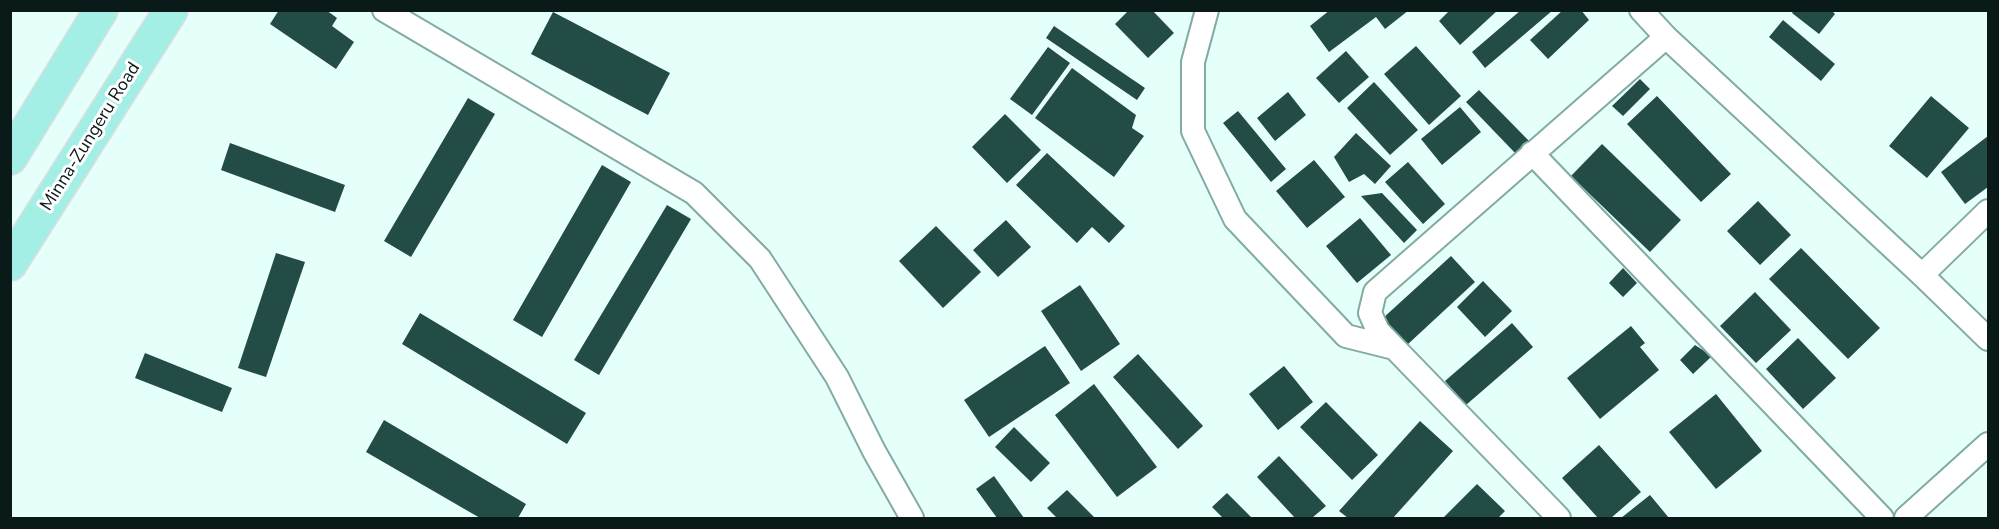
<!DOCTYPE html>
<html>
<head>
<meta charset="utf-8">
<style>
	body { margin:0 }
	#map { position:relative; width:1999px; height:529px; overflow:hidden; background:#e5fffa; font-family:"Nunito Sans",sans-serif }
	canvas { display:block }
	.frame { position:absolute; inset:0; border:12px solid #091a18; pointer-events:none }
</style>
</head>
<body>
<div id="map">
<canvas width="1999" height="529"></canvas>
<div class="frame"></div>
</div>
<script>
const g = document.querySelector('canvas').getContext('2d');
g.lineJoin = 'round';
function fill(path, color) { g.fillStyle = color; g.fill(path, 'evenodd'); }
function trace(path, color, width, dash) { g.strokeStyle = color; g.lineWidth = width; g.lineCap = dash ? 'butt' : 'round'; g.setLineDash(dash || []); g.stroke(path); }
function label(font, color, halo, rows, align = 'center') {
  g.font = font + ' "Nunito Sans",sans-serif'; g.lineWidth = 6; g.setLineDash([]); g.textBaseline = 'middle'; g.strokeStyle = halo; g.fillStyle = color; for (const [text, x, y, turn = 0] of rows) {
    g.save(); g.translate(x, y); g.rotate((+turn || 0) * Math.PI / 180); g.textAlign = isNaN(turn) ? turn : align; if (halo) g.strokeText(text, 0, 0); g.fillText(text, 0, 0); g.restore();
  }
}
const building = new Path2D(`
	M279,10h47l11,8 -5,8 22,16 -18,27 -66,-45z
	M1129,10h23l22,23 -26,25 -33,-34z
	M1330,10h79l-24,19 -9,-12 -47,35 -19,-26z
	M1450,10h48l-38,35 -21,-24z
	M1521,10h32l-68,58 -13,-16z
	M1563,10h18l8,10 -41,39 -18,-19z
	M1794,10h37l4,4 -16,20 -27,-21z
	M553,12l117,61 -22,42 -117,-61z
	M1783,20l52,44 -14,17 -52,-44z
	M1054,26l91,62 -8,12 -91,-62z
	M1416,46l45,50 -32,29 -45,-51z
	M1048,47l22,16 -38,52 -22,-16z
	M1346,51l23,26 -30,26 -23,-25z
	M1072,68l64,47 -4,13 12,8 -30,41 -79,-59z
	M1640,79l10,10 -27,27 -11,-10z
	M1374,82l44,48 -28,25 -43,-47z
	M1479,90l51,52 -13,13 -51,-53z
	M1288,92l18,23 -31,26 -18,-23z
	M1657,96l74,78 -30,28 -74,-78z
	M1931,96l38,32 -42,50 -38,-32z
	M468,98l27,16 -84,143 -27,-16z
	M1460,107l21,25 -39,33 -21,-26z
	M1238,111l48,58 -15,13 -48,-59z
	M1005,114l36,36 -34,33 -35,-36z
	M1356,133l35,33 -16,18 -11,-10 -15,8 -15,-25z
	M1988,136v51l-23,17 -24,-32z
	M230,143l115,42 -10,27 -114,-42z
	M1602,144l79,76 -31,32 -79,-76z
	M1047,153l78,73 -16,17 -17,-16 -15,16 -61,-58z
	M1314,160l31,37 -38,31 -31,-37z
	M1408,162l37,42 -22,20 -38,-42z
	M602,165l29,17 -89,155 -29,-17z
	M1382,193l35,37 -13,13 -43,-47z
	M1758,201l33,34 -31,30 -33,-34z
	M667,205l24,14 -92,156 -25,-15z
	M1360,218l31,37 -34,28 -31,-37z
	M1006,220l25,27 -33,30 -25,-27z
	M936,226l45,46 -38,36 -44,-47z
	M1801,248l79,80 -32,31 -79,-80z
	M276,253l29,9 -39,115 -28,-9z
	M1451,256l24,26 -68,63 -25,-26z
	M1623,268l14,15 -14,14 -14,-14z
	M1483,281l29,30 -27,26 -28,-30z
	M1080,285l40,59 -39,27 -40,-60z
	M1755,292l36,38 -35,33 -36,-37z
	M420,313l166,100 -19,31 -165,-100z
	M1512,323l21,24 -67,58 -21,-24z
	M1631,326l14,17 -5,4 19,23 -59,49 -33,-41z
	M1798,338l38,40 -33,31 -37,-40z
	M1695,345l17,11 -19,18 -13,-14z
	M1045,346l25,37 -81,54 -25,-37z
	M145,353l87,35 -10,24 -87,-34z
	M1138,354l65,72 -25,23 -65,-72z
	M1284,366l29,36 -35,28 -29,-36z
	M1094,384l63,83 -40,30 -62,-82z
	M1716,394l46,57 -46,38 -47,-57z
	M1326,402l52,53 -26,25 -52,-53z
	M384,420l142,84 -8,14h-38l-114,-66z
	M1420,421l33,30 -60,67h-45l-9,-7z
	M1014,427l36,36 -19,19 -36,-35z
	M1599,445l42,47 -30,26h-13l-36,-40z
	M1279,456l47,50 -14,12h-17l-38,-41z
	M994,476l30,42h-27l-21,-29z
	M1477,484l28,27 -7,7h-55z
	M1067,490l28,28h-38l-10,-10z
	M1227,493l25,25h-29l-11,-11z
	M1650,495l19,23h-48z`);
const minor = new Path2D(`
	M384,10l310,183 66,66 77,118 37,74 38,67
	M1207,10l-14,52v69l42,88 111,117 48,12
	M1641,10l25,27 256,238 66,64
	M1532,153l350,365
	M1922,275l66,-64
	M1559,518l-181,-187 -8,-18 5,-21 291,-255
	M1906,518l82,-74`);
const primary = new Path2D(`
	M10,158l91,-148
	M10,264l161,-254`);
const streetNames = [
	["Minna-Zungeru Road",91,137,-58]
];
fill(building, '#244c46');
trace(minor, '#81aba3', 26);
trace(primary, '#dddfdf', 36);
trace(minor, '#fff', 22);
trace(primary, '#a3efe5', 33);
label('18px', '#091a18', '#fff', streetNames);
</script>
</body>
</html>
